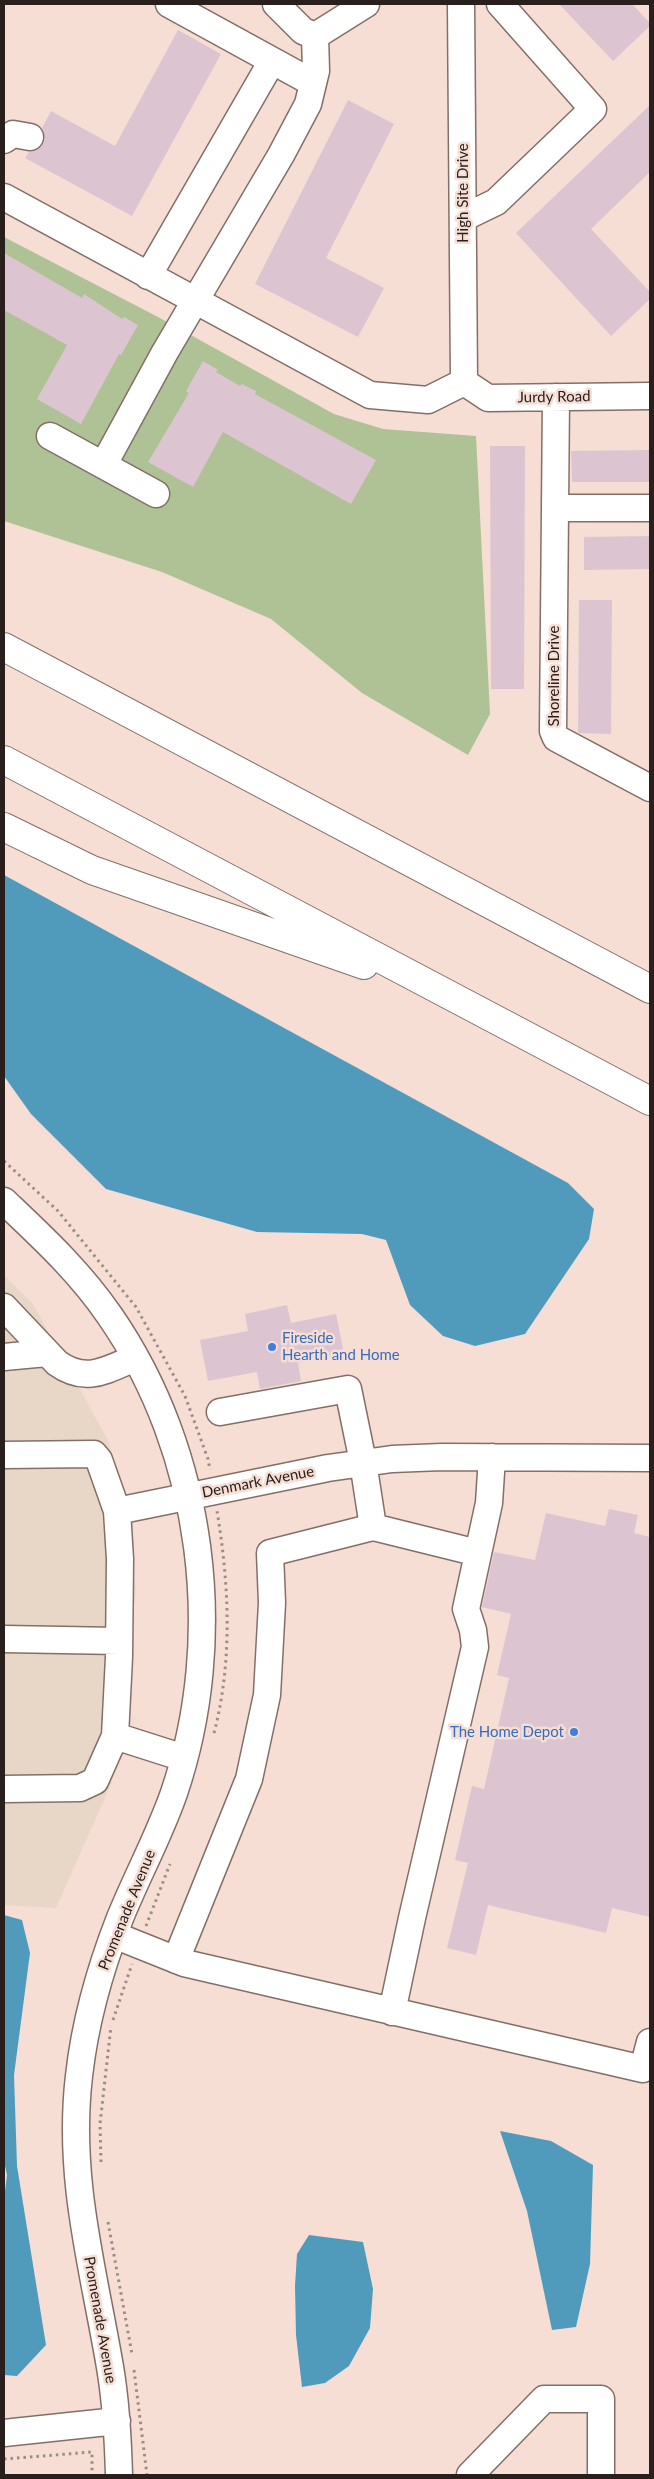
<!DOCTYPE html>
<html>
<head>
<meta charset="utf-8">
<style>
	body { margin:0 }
	#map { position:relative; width:654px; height:2479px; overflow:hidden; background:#f6ded5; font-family:Lato,sans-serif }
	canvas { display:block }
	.frame { position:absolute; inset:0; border:5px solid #29201d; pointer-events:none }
</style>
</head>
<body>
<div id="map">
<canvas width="654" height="2479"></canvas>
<div class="frame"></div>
</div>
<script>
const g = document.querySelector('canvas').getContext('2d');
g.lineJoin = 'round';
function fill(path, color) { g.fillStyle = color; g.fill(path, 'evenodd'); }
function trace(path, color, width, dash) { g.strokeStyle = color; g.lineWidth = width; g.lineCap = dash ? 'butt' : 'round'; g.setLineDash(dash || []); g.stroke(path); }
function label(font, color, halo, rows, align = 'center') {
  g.font = font + ' Lato,sans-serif'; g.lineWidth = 5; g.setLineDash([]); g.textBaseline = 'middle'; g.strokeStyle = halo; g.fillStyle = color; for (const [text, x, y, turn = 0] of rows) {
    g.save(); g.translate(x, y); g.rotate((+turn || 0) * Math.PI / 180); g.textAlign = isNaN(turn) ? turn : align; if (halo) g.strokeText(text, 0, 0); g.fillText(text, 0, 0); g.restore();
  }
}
const commercial = new Path2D(`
	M4,1275l29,29 76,138 27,147 -24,193 -56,126 -52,-3z`);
const green = new Path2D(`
	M4,237l154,80 176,97 49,15 93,7 14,278 -22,41 -106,-62 -91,-74 -109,-47 -158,-51z`);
const water = new Path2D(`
	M4,875l564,308 26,26 -5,30 -64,95 -50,12 -32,-10 -33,-31 -24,-65 -24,-6 -105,-2 -151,-43 -75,-75 -27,-38z
	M4,1915l18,5 8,33 -16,122 3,91 29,179 -29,31 -13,-1v-176l3,-24 -3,-14z
	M500,2131l51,10 42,24 -3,99 -14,63 -24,3 -25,-119z
	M309,2235l54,7 10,47 -3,39 -21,38 -24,17 -23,4 -6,-52 -1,-49 2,-32z`);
const building = new Path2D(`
	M559,4h73l18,19v3l-37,35z
	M178,30l43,24 -89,162 -107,-58 4,-6 7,-1 6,-5 3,-7 -3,-11 9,-17 64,35z
	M348,100l46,24 -68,134 58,30 -26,49 -103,-53z
	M650,105v67l-59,57 59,63v7l-39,37 -95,-103z
	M4,253l78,45 2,-4 38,25 2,-2 14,8 -17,30 -2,-1 -38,70 -44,-25 30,-54 -63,-35z
	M203,361l15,9 -2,2 24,14 2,-2 14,7 -1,3 121,66 -25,44 -128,-72 -30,55 -45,-25 41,-69 -3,-2z
	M490,446h35l-1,243h-33z
	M650,450v32h-78l-1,-31z
	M650,536v33l-66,1v-33z
	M579,600h33l-1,134 -33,-1z
	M287,1305l4,18 45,-9 8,40 -46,9 3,18 -41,8 -3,-17 -49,9 -8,-41 48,-9 -3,-17z
	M609,1509l29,6 -4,18 16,4v380l-38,-9 -6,25 -118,-28 -12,50 -29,-7 21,-85 -13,-3 17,-74 12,3 25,-111 -12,-3 14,-61 -29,-7 12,-55 41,8 11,-47 59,13z`);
const path = new Path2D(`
	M4,1161l54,50 78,96 49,89 23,63 2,11
	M214,1733c19,-72 15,-150 3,-222
	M146,1926l24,-62
	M113,2020l19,-56
	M101,2162l-1,-38 11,-98
	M108,2222l24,132
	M134,2370l13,105
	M4,2459l88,-7v23`);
const minor = new Path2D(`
	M169,4l144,79
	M276,4l27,27 12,5 51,-32
	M461,4l3,378
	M4,140l9,-6 17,3
	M4,197l366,198 58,5 36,-18
	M463,218l33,-16 97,-93 -93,-105
	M148,276l124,-215
	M464,382l24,16 162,-2
	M556,397l-3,334 3,7 94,50
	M50,436l106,58
	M104,464l61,-112 116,-197 27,-51 8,-33 -1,-35
	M555,508h95
	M4,1201c39,37 75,70 106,115 94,136 117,321 64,477 -15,43 -37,83 -54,125 -20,51 -35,104 -41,158 -12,102 14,191 31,291 6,35 8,72 9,108
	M4,1307l53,56c29,21 49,7 78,-5
	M4,1357l43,-4
	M220,1412l128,-23 15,73 10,65
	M4,1455l90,-1 5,6 18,51 3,48 -1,98 -4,79 -20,45 -15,7 -76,1
	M117,1511l211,-43 64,-9 50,-2 208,1
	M4,1639l115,2
	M115,1736l69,22
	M114,1935l70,28 459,106 7,-27
	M176,1960l73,-181 18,-84 5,-92 -2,-50 103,-26 105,26
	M392,2012l20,-94 63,-271 -2,-17 -7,-21 23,-106 3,-46
	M4,2433l113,-12
	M470,2475l74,-76h57v76`);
const highway = new Path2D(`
	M4,647l646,342
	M4,760l646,341
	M4,827l88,43 272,95`);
const markers = [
	[272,1347,5,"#3f7fe0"],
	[574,1732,5,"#3f7fe0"]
];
const streetNames = [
	["High Site Drive",463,193,-90],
	["Jurdy Road",554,397,-1],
	["Shoreline Drive",554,676,-90],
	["Denmark Avenue",258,1482,-11],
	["Promenade Avenue",127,1910,-68],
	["Promenade Avenue",100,2320,80]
];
const shopNames = [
	["Fireside",282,1338],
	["Hearth and Home",282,1355],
	["The Home Depot",564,1732,"right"]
];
fill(commercial, '#e8d7c6');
fill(green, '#afc295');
fill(water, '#509bbb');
fill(building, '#dcc5d0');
trace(minor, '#846f67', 29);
trace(highway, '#846f67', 30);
trace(path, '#9d8c85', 3, [2.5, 4]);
trace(minor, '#fff', 26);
trace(highway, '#fff', 28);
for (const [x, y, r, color] of markers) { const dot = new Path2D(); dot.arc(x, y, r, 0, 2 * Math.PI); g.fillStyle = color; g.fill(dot); trace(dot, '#f6ded5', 2); }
label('15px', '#29201d', '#f6ded5', streetNames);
label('15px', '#366cbe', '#f6ded5', shopNames, 'left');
</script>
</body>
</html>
